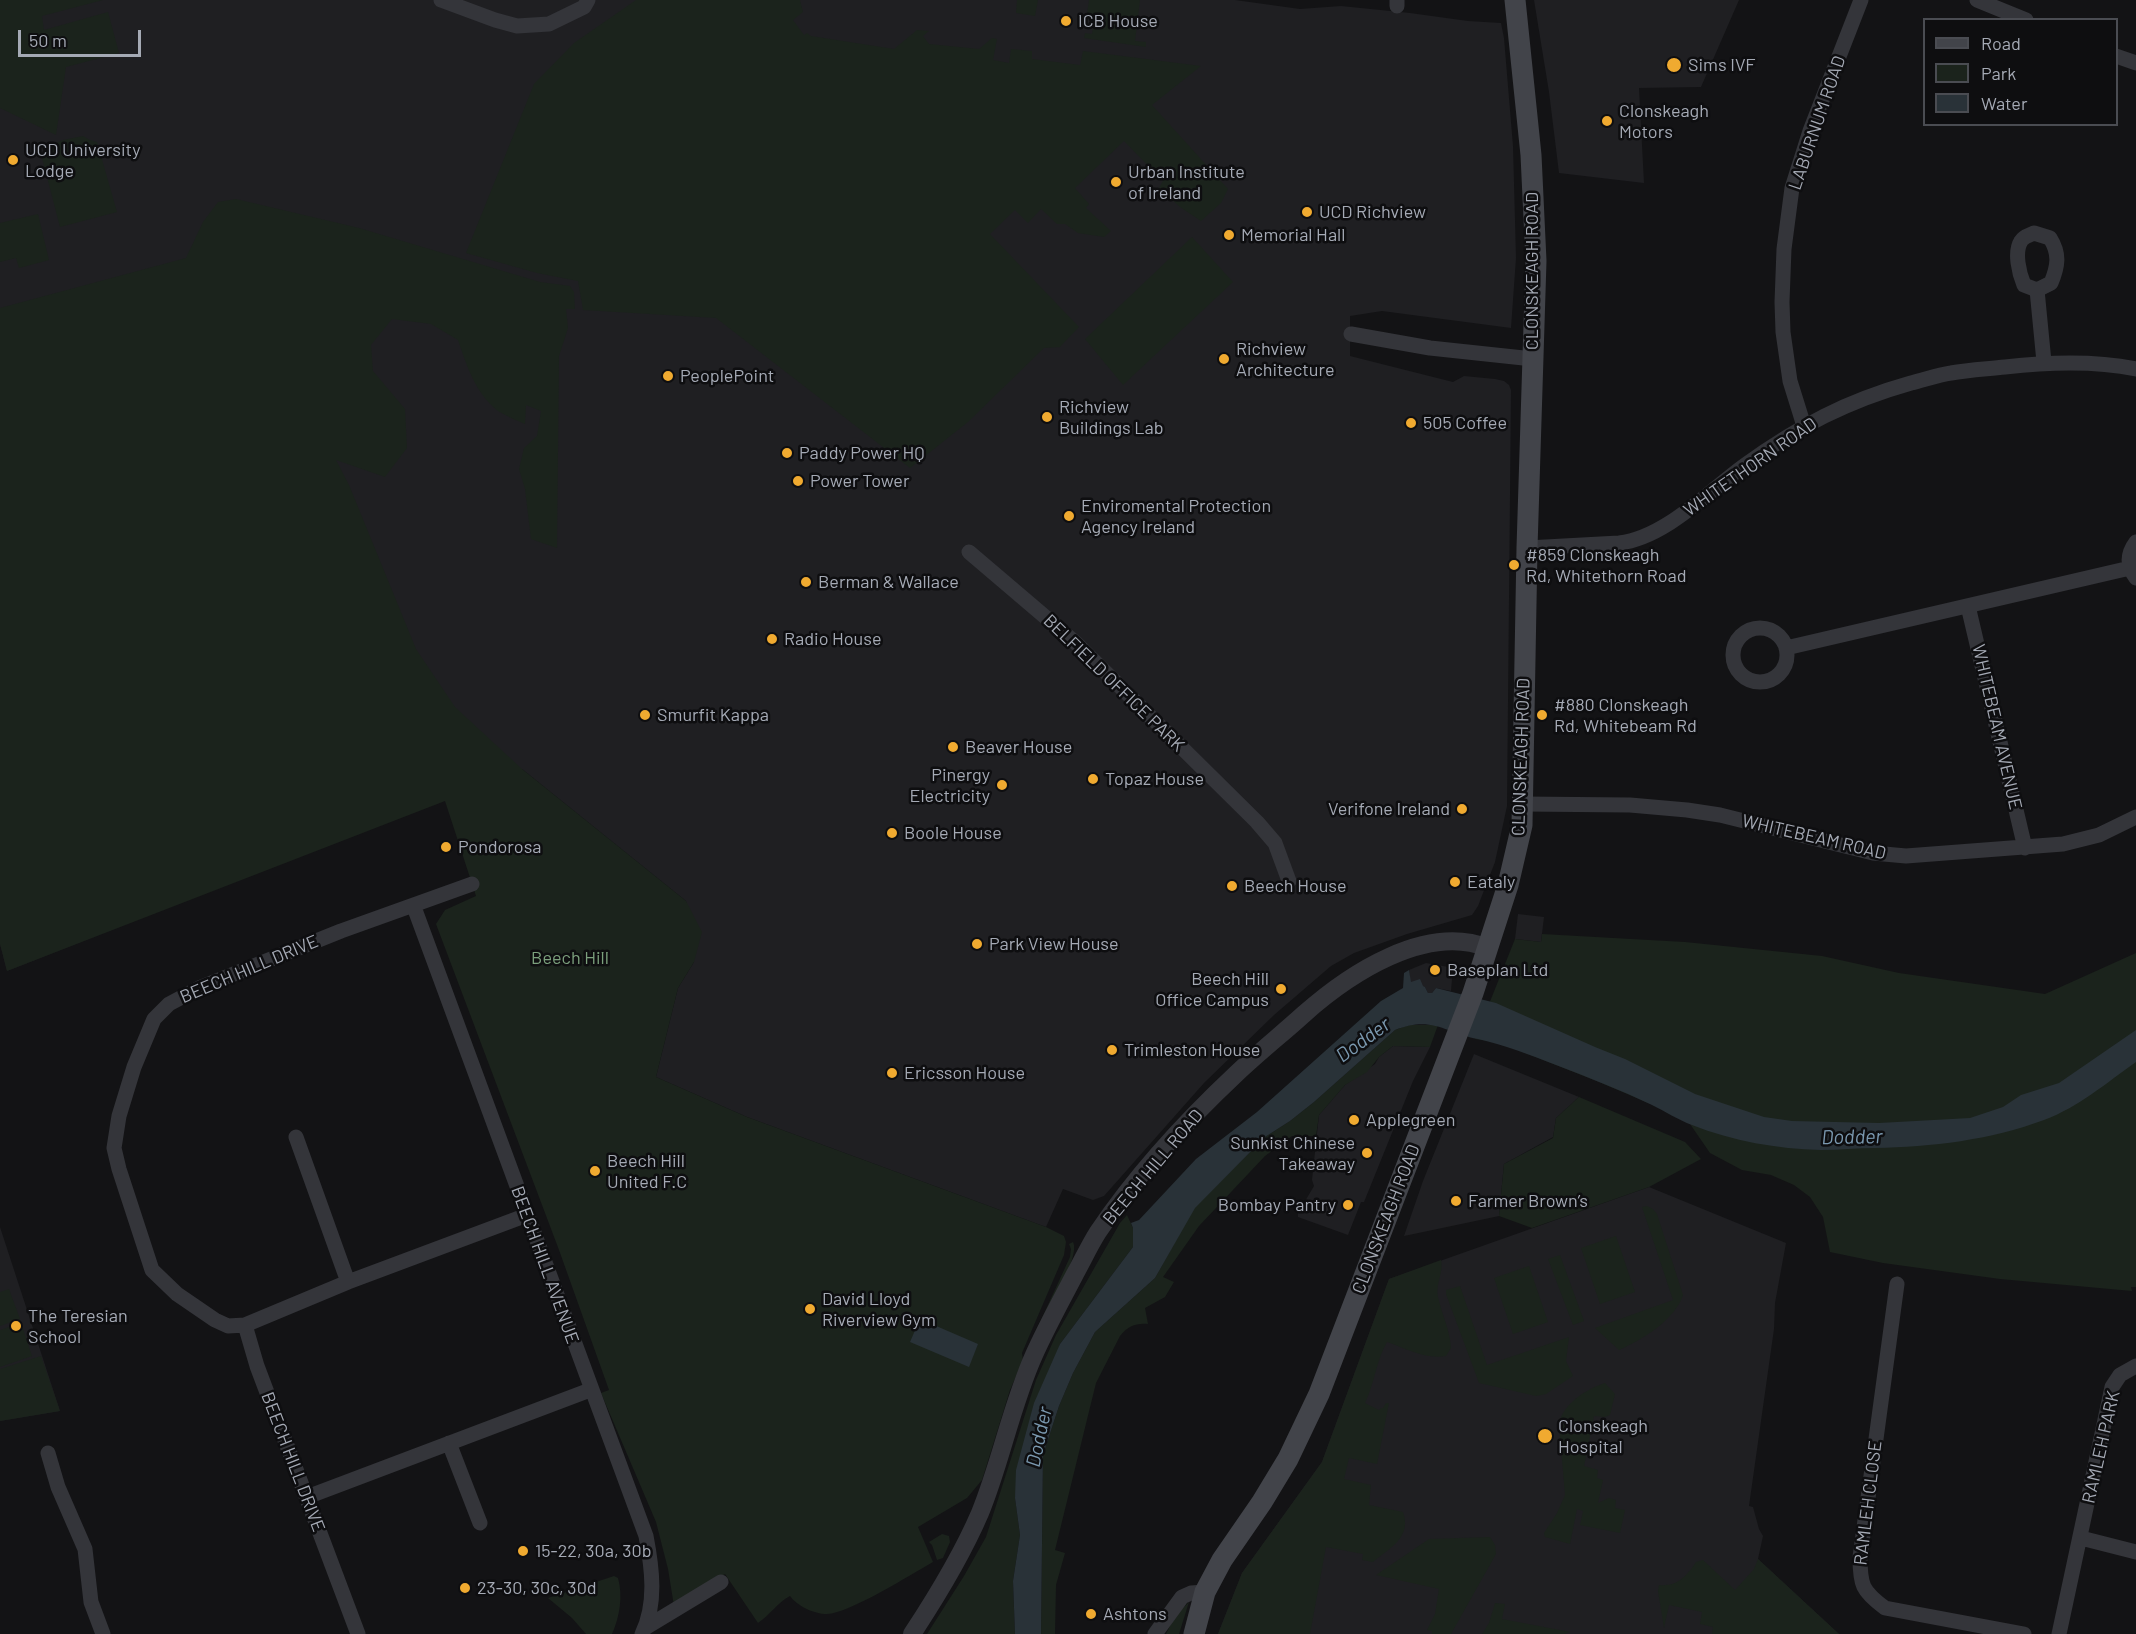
<!DOCTYPE html>
<html>
<head>
<meta charset="utf-8">
<style>
	body { margin:0 }
	#map { position:relative; width:2136px; height:1634px; overflow:hidden; background:#131315; font-family:Barlow,sans-serif }
	canvas { display:block }
	.legend { position:absolute; left:1923px; top:18px; width:195px; height:108px; box-sizing:border-box; background:#0e0e10; border:2px solid #4a4c52; margin:0; padding:8px 10px; list-style:none; font-size:18px; color:#a5aab5 }
	.legend li { display:flex; align-items:center; gap:12px; height:30px }
	.legend b { width:30px; border:2px solid #4a4c52 }
	.scale { position:absolute; left:18px; top:30px; width:123px; height:27px; box-sizing:border-box; border:3px solid #a5aab5; border-top:0; padding-left:8px; font-size:18px; line-height:21px; white-space:nowrap; color:#a5aab5; -webkit-text-stroke:4px #0e0e10; paint-order:stroke }
</style>
</head>
<body>
<div id="map">
<canvas width="2136" height="1634"></canvas>
<ul class="legend">
<li><b style="height:8px;background:#42444a"></b>Road</li>
<li><b style="height:16px;background:#1b231c"></b>Park</li>
<li><b style="height:16px;background:#293238"></b>Water</li>
</ul>
<div class="scale">50 m</div>
</div>
<script>
const g = document.querySelector('canvas').getContext('2d');
g.lineJoin = 'round';
function fill(path, color) { g.fillStyle = color; g.fill(path, 'evenodd'); }
function trace(path, color, width, dash) { g.strokeStyle = color; g.lineWidth = width; g.lineCap = dash ? 'butt' : 'round'; g.setLineDash(dash || []); g.stroke(path); }
function label(font, color, halo, rows, align = 'center') {
  g.font = font + ' Barlow,sans-serif'; g.lineWidth = 5; g.setLineDash([]); g.textBaseline = 'middle'; g.strokeStyle = halo; g.fillStyle = color; for (const [text, x, y, turn = 0] of rows) {
    g.save(); g.translate(x, y); g.rotate((+turn || 0) * Math.PI / 180); g.textAlign = isNaN(turn) ? turn : align; if (halo) g.strokeText(text, 0, 0); g.fillText(text, 0, 0); g.restore();
  }
}
const built = new Path2D(`
	M0,0h1235l65,9 41,-3 69,7 58,8 33,2 3,15 9,108 3,112 -5,70 -129,-17 -32,5v40l103,26 11,-6 31,3 9,2 5,4 2,5 -4,416 -12,56 -17,44 -6,9 -65,19 -53,19 -23,13 -57,49 -70,68 -100,113 -11,4 -30,-11 -17,38 -299,-110 -91,-40 22,-89 16,-26 -8,-61 -164,-132 -515,202 -7,-27z
	M1534,0h205l-38,87 -62,1 5,95 -85,-10 -10,-81z
	M1518,914l26,3 -3,25 -26,-3z
	M1426,963l28,5 1,2 -3,9 -1,12 -15,-3 -4,5h-4l-3,-6 -15,-5 -1,-12z
	M1393,1046l37,1 -17,34 -49,121h-3l-13,33 -50,-18v-4l16,-27 -2,-6 7,-65 26,-30 30,-21 4,-7z
	M1474,1054l105,43 -23,21 -3,19 -49,27 -5,52 -95,20 19,-55z
	M1649,1187l137,56 -11,60 -1,26 -25,177 4,1 6,22 4,7 -5,23 81,75h-621l24,-61 80,-111 67,-183z
	M0,1227l60,184 -60,10z`);
const green = new Path2D(`
	M0,0h103l-61,16 2,14 64,-18 11,41 -53,14 -10,68 -56,-27z
	M636,0h164l3,12 -10,8 11,15 3,-2 4,3 83,13 23,-19 12,1 -6,5 6,8 50,5 13,-11 5,1 -4,21 16,3 2,-14 21,2v8l48,6 3,-14 118,15 -49,39 76,84 -7,14 -20,18 -21,-14 -21,-19 4,-7 -39,-40 -49,47 14,16 -3,4 25,23 -7,6 -26,-4 -13,-9h-8l-16,-15 -13,14 -13,-13 -25,24 89,93 -19,20 -16,1 -76,74 -58,46 -194,-150 -133,-8 -5,-29 -41,-8 -71,-20 68,-169 40,-41z
	M1017,0h21l-3,16 -19,-3z
	M1089,0h51l-5,41 11,1v5l-62,-9 1,-5 7,1 3,-18 -8,-2z
	M83,136l7,4 7,2 20,70 -57,15 -19,-73c6,-2 7,-5 12,-9 9,-6 20,-7 30,-9z
	M236,199l123,29 181,54 30,4 4,6 1,17h-9l2,19 -9,28 -2,192 -26,-9 -6,-50 -6,-20 5,-21 13,-12 4,-25 -15,-6 -1,19c-9,-4 -19,-8 -27,-13 -23,-18 -31,-45 -40,-71l-27,-16 -39,-5 -21,26 2,26 32,38 2,39 -22,29 -49,-17 13,25 67,164 39,58 67,62 164,132 16,31 -8,30 -16,26 -22,89 91,40 299,110 18,9 2,6 -2,13 -42,98 1,7 -13,30 -28,90 -15,18 -49,29 15,35c-23,13 -83,51 -106,52 -13,0 -30,-8 -37,-18 -13,7 -20,19 -32,27l-33,-49 -51,32 -6,-37 -12,-47 -55,-129 8,-3 -50,-140 -123,-326 9,-14 31,-14 -31,-95 -438,170 -7,-27v-636l186,-50 17,-36 15,-20z
	M38,214l11,46 -30,8 -3,-10 -16,4v-39z
	M1192,237l41,45 -110,103 -38,-46z
	M1542,934l143,8 137,14 77,17 146,21 91,-41v334h-5l1,4 -132,-12 -117,-16 -53,-11 -7,-35 -13,-20 -16,-12 -23,-10 -29,-5 -32,-17 -20,-29 -37,-19 -54,-23 -81,-32 -22,-8 -21,-3 40,-100 26,3z
	M1409,1025h29l-8,22 -37,-1 -14,11 -12,15 -22,13 -26,30 -3,21h-24l-27,20 -66,70 -36,51 11,5 -9,15 -20,11 3,16c-12,-1 -20,2 -28,12l-24,47 -41,167 10,3 -9,32 -1,49h-14l2,-179 16,-49 14,-33 22,-41 60,-54 39,-70 71,-71 25,-16 24,-19 81,-72z
	M1579,1097l106,45 16,17 -52,28 -117,41 -33,-12 5,-52 49,-26 3,-20z
	M1647,1206l6,3 4,5 26,81c-8,25 -41,45 -64,55l-24,-22 78,-28 -31,-93z
	M1127,1215l6,13v19l-73,97 -45,154 5,37 -7,46 2,53h-88l37,-58 22,-39 50,-157 20,-45 64,-112z
	M1616,1236l19,56 -35,12 -19,-56z
	M1073,1242c8,15 -28,73 -37,89l34,-74 1,-8 -2,-5z
	M1560,1255l24,66 -11,4 -25,-66z
	M1441,1260c3,12 -6,24 -3,37 4,18 12,33 13,51l-5,8c-20,4 -41,-8 -59,-14 -11,19 -12,40 -22,61l14,7 2,-2h2l3,-5h3l-12,61 -28,-6 -5,21 27,6 -2,20 34,7c9,25 -13,36 -30,50l-11,-2 1,-6 -37,-7 -16,87h-92l24,-61 80,-111 67,-183z
	M1529,1266l19,56 -35,12 -19,-56z
	M1460,1286l27,79 82,-28 -3,24 7,15 -27,18 -10,2 -57,-13 -33,-89v-4z
	M9,1289l11,30 -20,7v-34z
	M21,1323l11,33 -32,11v-37z
	M41,1356l19,55 -60,10v-52z
	M1605,1383l10,11 -5,21 -5,2 -11,-1 -10,50 14,4 -1,8 6,2 -5,23 11,-5 7,2 -1,8 10,2 -5,23 -40,-8 3,-14 -6,-2 -7,35 -25,-7 -1,-4 13,-20 8,-18 -6,-71c4,-20 27,-35 46,-41z
	M942,1534l7,2 1,6 -7,16 -6,2 -5,-15 -3,-3z
	M1490,1537l5,8 1,9 -45,80h-19v-3l-5,-1 8,-16 4,-25 -63,-14 53,-36z
	M1758,1559l81,75h-127l1,-7 -13,-3 2,-12 -33,-7 -5,23 -6,-37 1,-6c18,2 28,-9 37,-23l7,-2 32,30 19,-21z
	M614,1576l4,2c5,18 2,38 -6,56h-26l-14,-16 -24,-20z
	M1189,1602l-10,32h-13l9,-18z
	M1495,1603l10,1 -3,15 68,13 -6,2h-82l7,-11z`);
const water = new Path2D(`
	M1409,970l2,12 9,-3 3,7 2,1 3,6h4l4,-5 60,15 99,44 30,12 70,35 69,23 28,4 87,2 91,-5 33,-11 18,-12 38,-12 77,-53v32c-30,21 -57,45 -92,58 -54,20 -112,27 -169,28 -18,0 -36,2 -54,2 -44,-1 -88,-9 -129,-25 -14,-5 -27,-14 -40,-20 -32,-15 -64,-28 -96,-40 -26,-10 -51,-20 -78,-26 -32,-6 -46,-24 -83,-9l-81,72 -24,19 -25,16 -70,71 -40,70 -60,54 -22,41 -14,33 -16,49 -2,179h-26l-2,-53 7,-46 -5,-37 1,-28 18,-67 26,-59 73,-97v-19l-2,-5 8,-3 57,-61 61,-47 124,-111 22,-13 1,-15z
	M920,1319l58,25 -9,23 -59,-25z`);
const minor = new Path2D(`
	M441,0l54,20 22,6 32,-2 35,-17 4,-7
	M1977,0l49,20
	M1397,6v-6
	M2116,56l20,7
	M2034,233l16,5c10,16 8,28 1,45l-14,7 -13,-5c-5,-12 -10,-33 -3,-44 3,-5 9,-6 13,-8z
	M2037,290l7,72
	M1351,334l79,14 103,11
	M1804,426l-14,-45 -7,-49 -1,-30 2,-53 8,-61 18,-57 51,-131
	M2136,542c-9,12 -9,24 0,36
	M1527,548l92,-5c46,-5 90,-52 126,-78 54,-39 102,-64 166,-82 13,-3 26,-8 40,-10 17,-3 36,-4 54,-6 43,-5 88,-7 131,2
	M969,552l108,92 180,178 18,21 14,38
	M1968,606l57,242
	M1733 655a27 27 0 1 1 54 0a27 27 0 1 1-54 0Z
	M1786,648l344,-80
	M1523,804l107,1 57,5 33,5 153,38 33,3 157,-12 36,-9 37,-18
	M414,907l232,629c6,31 11,68 -4,98
	M296,1137l52,145
	M1897,1284l-37,273c0,28 2,34 25,51l139,26
	M245,1325l103,-43 179,-67
	M449,1443l31,80
	M48,1453l10,34 27,62 6,53 12,32
	M307,1497l283,-107
	M2081,1538l55,14
	M645,1628l76,-46
	M358,1634l-101,-268 -12,-41 -17,1 -13,-6 -38,-26 -25,-24 -33,-101 -5,-21 5,-32 15,-49 20,-48 15,-15 30,-16 142,-57 131,-47
	M1155,1634l27,-37 9,-4 14,-1
	M2059,1634l53,-247 8,-12 16,-9`);
const tertiary = new Path2D(`
	M912,1634c25,-38 50,-79 68,-121 21,-51 31,-107 54,-158 12,-27 27,-54 41,-81 8,-14 14,-28 23,-42 37,-55 89,-112 138,-158 22,-21 46,-40 68,-60 45,-40 122,-91 184,-66`);
const secondary = new Path2D(`
	M1194,1634l11,-42 17,-32 40,-58 26,-43 31,-65 154,-401 35,-108 14,-60 5,-277 9,-287 -5,-106 -16,-155`);
const markers = [
	[1066,21,6,"#f0aa30"],
	[1674,65,8,"#f0aa30"],
	[1607,121,6,"#f0aa30"],
	[13,160,6,"#f0aa30"],
	[1116,182,6,"#f0aa30"],
	[1307,212,6,"#f0aa30"],
	[1229,235,6,"#f0aa30"],
	[1224,359,6,"#f0aa30"],
	[668,376,6,"#f0aa30"],
	[1047,417,6,"#f0aa30"],
	[1411,423,6,"#f0aa30"],
	[787,453,6,"#f0aa30"],
	[798,481,6,"#f0aa30"],
	[1069,516,6,"#f0aa30"],
	[1514,565,6,"#f0aa30"],
	[806,582,6,"#f0aa30"],
	[772,639,6,"#f0aa30"],
	[645,715,6,"#f0aa30"],
	[1542,715,6,"#f0aa30"],
	[953,747,6,"#f0aa30"],
	[1093,779,6,"#f0aa30"],
	[1002,785,6,"#f0aa30"],
	[1462,809,6,"#f0aa30"],
	[892,833,6,"#f0aa30"],
	[446,847,6,"#f0aa30"],
	[1455,882,6,"#f0aa30"],
	[1232,886,6,"#f0aa30"],
	[977,944,6,"#f0aa30"],
	[1435,970,6,"#f0aa30"],
	[1281,989,6,"#f0aa30"],
	[1112,1050,6,"#f0aa30"],
	[892,1073,6,"#f0aa30"],
	[1354,1120,6,"#f0aa30"],
	[1367,1153,6,"#f0aa30"],
	[595,1171,6,"#f0aa30"],
	[1456,1201,6,"#f0aa30"],
	[1348,1205,6,"#f0aa30"],
	[810,1309,6,"#f0aa30"],
	[16,1326,6,"#f0aa30"],
	[1545,1436,8,"#f0aa30"],
	[523,1551,6,"#f0aa30"],
	[465,1588,6,"#f0aa30"],
	[1091,1614,6,"#f0aa30"]
];
const poiNames = [
	["ICB House",1078,21],
	["Sims IVF",1688,65],
	["Clonskeagh",1619,111],
	["Motors",1619,132],
	["UCD University",25,150],
	["Lodge",25,171],
	["Urban Institute",1128,172],
	["of Ireland",1128,193],
	["UCD Richview",1319,212],
	["Memorial Hall",1241,235],
	["Richview",1236,349],
	["Architecture",1236,370],
	["PeoplePoint",680,376],
	["Richview",1059,407],
	["Buildings Lab",1059,428],
	["505 Coffee",1423,423],
	["Paddy Power HQ",799,453],
	["Power Tower",810,481],
	["Enviromental Protection",1081,506],
	["Agency Ireland",1081,527],
	["#859 Clonskeagh",1526,555],
	["Rd, Whitethorn Road",1526,576],
	["Berman & Wallace",818,582],
	["Radio House",784,639],
	["#880 Clonskeagh",1554,705],
	["Rd, Whitebeam Rd",1554,726],
	["Smurfit Kappa",657,715],
	["Beaver House",965,747],
	["Pinergy",990,775,"right"],
	["Electricity",990,796,"right"],
	["Topaz House",1105,779],
	["Verifone Ireland",1450,809,"right"],
	["Boole House",904,833],
	["Pondorosa",458,847],
	["Eataly",1467,882],
	["Beech House",1244,886],
	["Park View House",989,944],
	["Baseplan Ltd",1447,970],
	["Beech Hill",1269,979,"right"],
	["Office Campus",1269,1000,"right"],
	["Trimleston House",1124,1050],
	["Ericsson House",904,1073],
	["Applegreen",1366,1120],
	["Sunkist Chinese",1355,1143,"right"],
	["Takeaway",1355,1164,"right"],
	["Beech Hill",607,1161],
	["United F.C",607,1182],
	["Farmer Brown’s",1468,1201],
	["Bombay Pantry",1336,1205,"right"],
	["David Lloyd",822,1299],
	["Riverview Gym",822,1320],
	["The Teresian",28,1316],
	["School",28,1337],
	["Clonskeagh",1558,1426],
	["Hospital",1558,1447],
	["15-22, 30a, 30b",535,1551],
	["23-30, 30c, 30d",477,1588],
	["Ashtons",1103,1614]
];
const streetNames = [
	["LABURNUM ROAD",1817,123,-71],
	["CLONSKEAGH ROAD",1532,271,-90],
	["WHITETHORN ROAD",1750,467,-35],
	["BELFIELD OFFICE PARK",1114,683,44],
	["WHITEBEAM AVENUE",1997,727,77],
	["CLONSKEAGH ROAD",1521,757,-88],
	["WHITEBEAM ROAD",1814,837,13],
	["BEECH HILL DRIVE",249,969,-23],
	["BEECH HILL ROAD",1153,1167,-50],
	["CLONSKEAGH ROAD",1386,1219,-69],
	["BEECH HILL AVENUE",545,1265,70],
	["RAMLEH PARK",2101,1447,-77],
	["BEECH HILL DRIVE",293,1462,69],
	["RAMLEH CLOSE",1868,1503,-83]
];
const parkNames = [
	["Beech Hill",570,958]
];
const waterNames = [
	["Dodder",1363,1040,-36],
	["Dodder",1852,1137,-1],
	["Dodder",1039,1437,-78]
];
fill(built, '#1f1f22');
fill(green, '#1b231c');
fill(water, '#293238');
trace(minor, '#34353a', 15);
trace(tertiary, '#34353a', 18);
trace(secondary, '#42444a', 21);
for (const [x, y, r, color] of markers) { const dot = new Path2D(); dot.arc(x, y, r, 0, 2 * Math.PI); g.fillStyle = color; g.fill(dot); trace(dot, '#0e0e10', 2); }
label('18px', '#a5aab5', '#0e0e10', poiNames, 'left');
label('18px', '#a5aab5', '#0e0e10', streetNames);
label('18px', '#7ca07d', '#0e0e10', parkNames);
label('italic 20px', '#7b99b0', '#0e0e10', waterNames);
</script>
</body>
</html>
